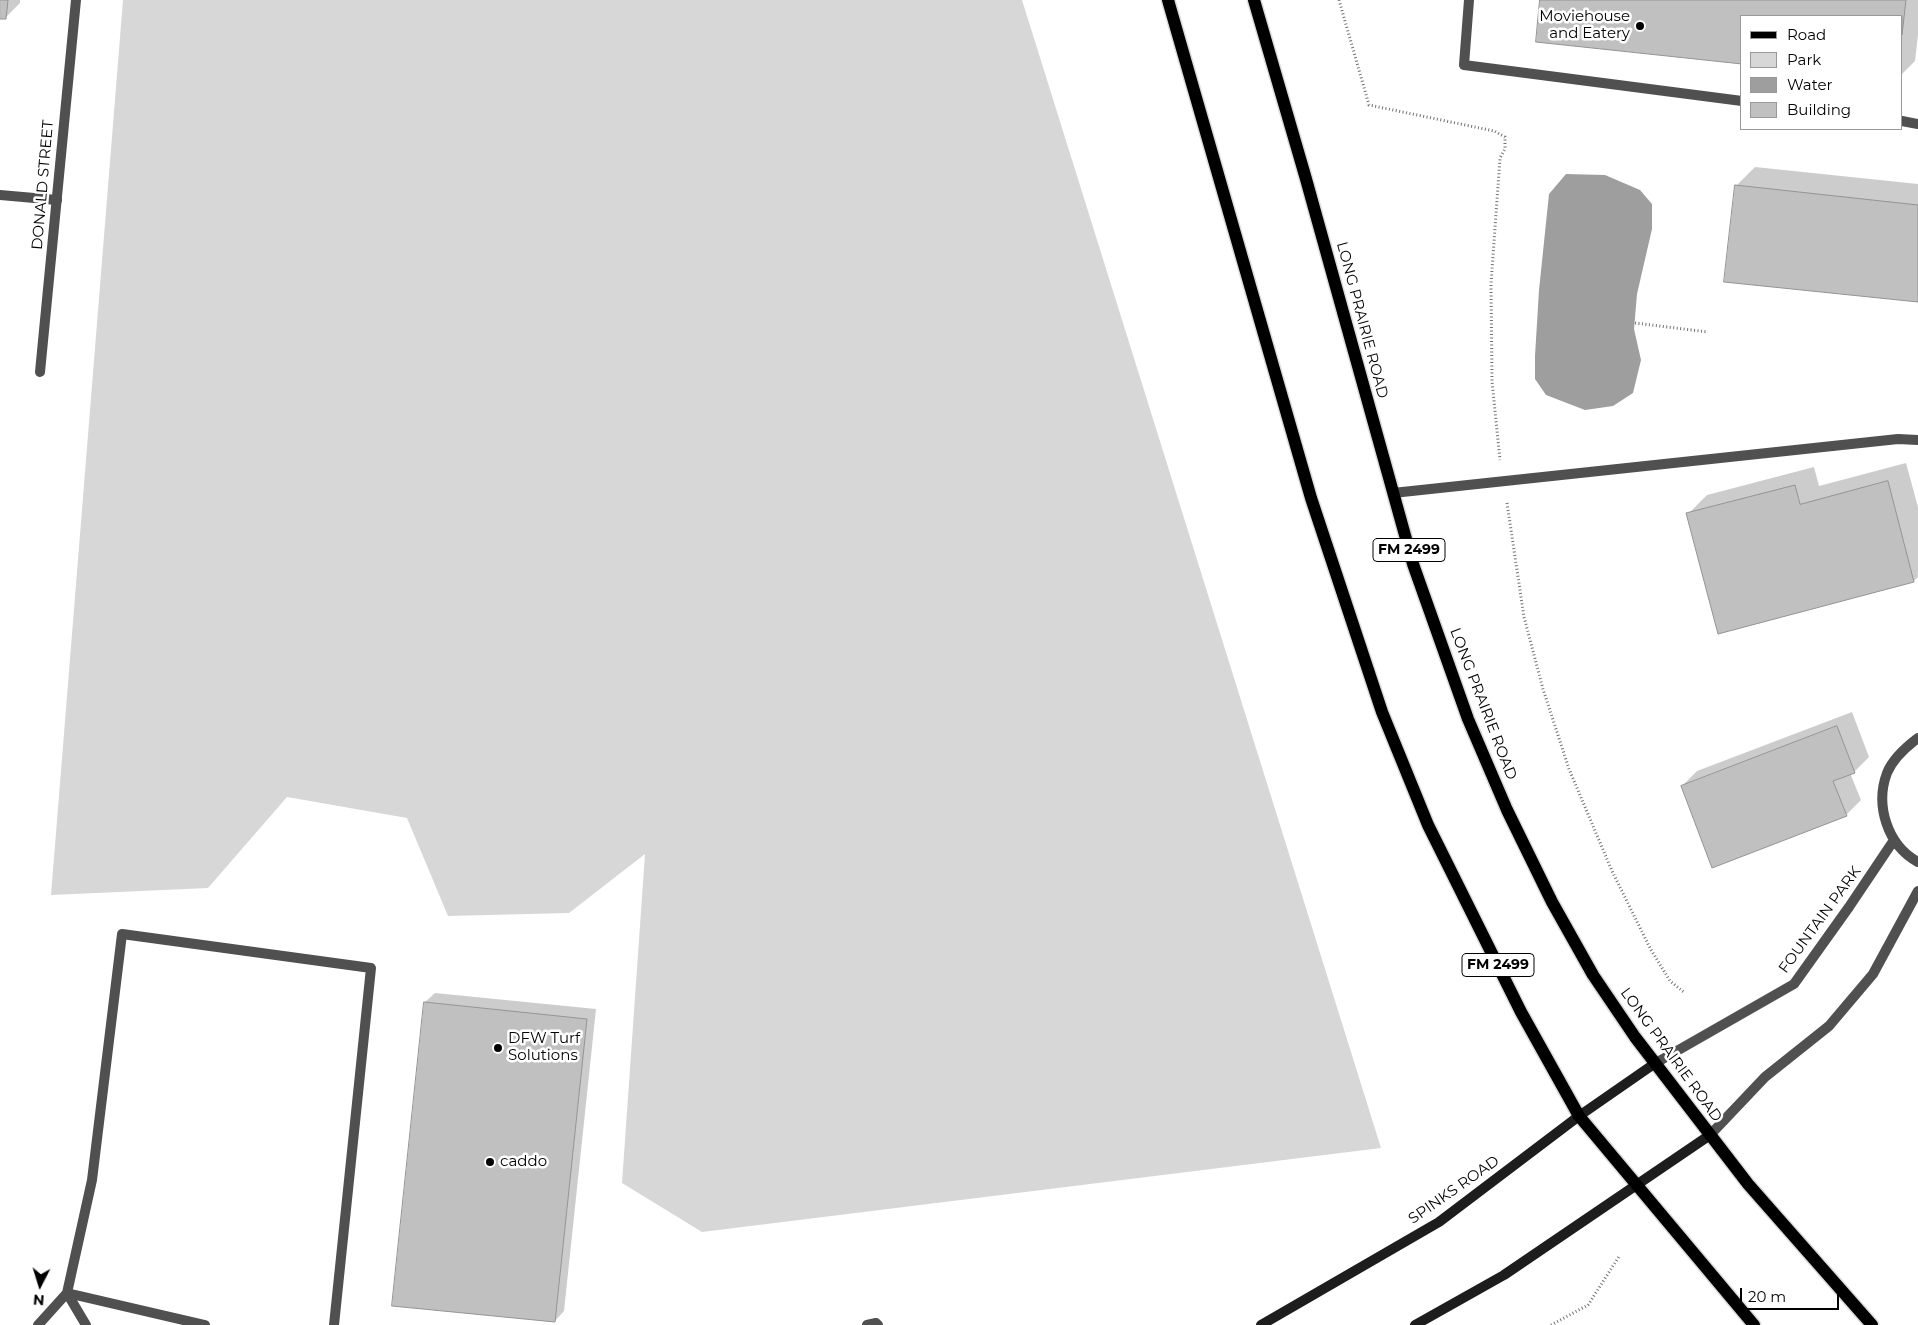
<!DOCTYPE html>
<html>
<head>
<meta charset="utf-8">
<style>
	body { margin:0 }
	#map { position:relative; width:1918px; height:1325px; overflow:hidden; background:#fff; font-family:Montserrat,sans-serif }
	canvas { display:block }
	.legend { position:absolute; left:1740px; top:15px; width:162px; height:115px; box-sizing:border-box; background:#fff; border:1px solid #999; margin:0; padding:6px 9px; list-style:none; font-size:15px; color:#000 }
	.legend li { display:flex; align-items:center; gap:10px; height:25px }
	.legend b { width:25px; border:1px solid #999 }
	.north { position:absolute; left:15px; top:1260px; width:50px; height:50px; -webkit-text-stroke:4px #fff; paint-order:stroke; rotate:185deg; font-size:14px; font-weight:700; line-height:20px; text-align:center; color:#000 }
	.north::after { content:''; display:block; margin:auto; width:18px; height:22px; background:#000; clip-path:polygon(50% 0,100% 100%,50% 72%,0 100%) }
	.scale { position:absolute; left:1740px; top:1288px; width:99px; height:22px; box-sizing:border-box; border:2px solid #000; border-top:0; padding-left:6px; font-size:15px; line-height:18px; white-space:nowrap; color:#000; -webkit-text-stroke:4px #fff; paint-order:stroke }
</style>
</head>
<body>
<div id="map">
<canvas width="1918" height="1325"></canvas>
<ul class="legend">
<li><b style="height:6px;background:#000"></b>Road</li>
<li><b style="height:14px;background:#d7d7d7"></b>Park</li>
<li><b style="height:14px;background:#9e9e9e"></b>Water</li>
<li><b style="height:14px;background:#c0c0c0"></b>Building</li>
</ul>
<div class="north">N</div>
<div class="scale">20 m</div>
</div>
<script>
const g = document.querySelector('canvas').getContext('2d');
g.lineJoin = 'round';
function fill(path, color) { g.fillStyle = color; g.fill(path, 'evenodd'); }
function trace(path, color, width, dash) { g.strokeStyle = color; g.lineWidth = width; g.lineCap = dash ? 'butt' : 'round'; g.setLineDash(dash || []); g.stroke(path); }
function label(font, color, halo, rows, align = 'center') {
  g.font = font + ' Montserrat,sans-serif'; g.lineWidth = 5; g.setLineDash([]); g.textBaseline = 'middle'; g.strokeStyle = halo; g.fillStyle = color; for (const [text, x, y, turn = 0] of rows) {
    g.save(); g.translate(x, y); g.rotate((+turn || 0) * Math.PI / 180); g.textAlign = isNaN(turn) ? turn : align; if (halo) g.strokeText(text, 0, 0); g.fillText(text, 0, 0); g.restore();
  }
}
const green = new Path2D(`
	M123,0h899l359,1148 -679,84 -80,-49 23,-329 -76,59 -121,3 -41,-98 -120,-21 -79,91 -157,7z`);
const water = new Path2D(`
	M1566,174l39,1 35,15 12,14v25l-15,65 -3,35 7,31 -8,33 -20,13 -28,4 -39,-15 -11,-16v-23l4,-66 10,-96z`);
const shadow = new Path2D(`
	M0,0h20v3l-15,15 -5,-1z
	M1542,0h376v35l-3,26 -13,13v-58h-160z
	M1755,167l163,17v117l-182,-115z
	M1906,463l12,44v70l-4,4 -226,-67 19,-19 107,-28 5,19z
	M1852,712l17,45 -15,15 -4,1 11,27 -15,15 -164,-29 15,-15z
	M435,993l161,16 -32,302 -9,10 -130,-319z`);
const building = new Path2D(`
	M0,0h8l-2,19h-6z
	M1540,0h366l-4,35v-19h-160v48l-206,-22z
	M1735,185l183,20v97l-194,-20z
	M1888,481l26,101 -196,52 -32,-121 109,-28 5,19z
	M1837,726l18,47 -22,8 14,35 -135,52 -31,-82z
	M424,1002l163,17 -32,303 -163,-16z`);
const path = new Path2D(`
	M1339,0l30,105 125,26 11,6v12l-5,9 -9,126 1,97 8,79
	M1635,323l73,9
	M1507,503l17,114 19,72 26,80 43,102 38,77 20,33 15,12
	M1551,1325l37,-20 32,-50`);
const lane = new Path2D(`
	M1469,0l-5,65 278,36
	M1902,121l16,3
	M0,195l57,5
	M1393,493l505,-54 20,1
	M67,1293l138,32
	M67,1293l19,32
	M38,1325l29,-32 25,-113 30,-246 249,34 -37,357
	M867,1325l9,-2 2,2`);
const street = new Path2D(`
	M40,372l36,-372
	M1918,738c-12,9 -25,20 -31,35 -12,32 0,72 31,89
	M1654,1064l140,-80 55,-77 45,-67
	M1710,1135l55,-58 64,-51 44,-52 45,-83`);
const secondary = new Path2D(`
	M1261,1325l178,-103 140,-106 75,-52
	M1415,1325l89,-50 206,-140`);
const primary = new Path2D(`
	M1168,0l143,498 71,214 46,113 93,187 58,104 175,209
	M1254,0l52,179 107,385 55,155 39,91 45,92 41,73 42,62 113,147 124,141`);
const markers = [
	[1640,26,5,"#000"],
	[498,1048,5,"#000"],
	[490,1162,5,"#000"]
];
const shields = [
	[1409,550,72],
	[1498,965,72]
];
const shieldNames = [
	["FM 2499",1409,550],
	["FM 2499",1498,965]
];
const poiNames = [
	["Moviehouse",1630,17,"right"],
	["and Eatery",1630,34,"right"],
	["DFW Turf",508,1039],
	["Solutions",508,1056],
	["caddo",500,1162]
];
const streetNames = [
	["DONALD STREET",43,185,-85],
	["LONG PRAIRIE ROAD",1362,320,75],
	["LONG PRAIRIE ROAD",1483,704,69],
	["FOUNTAIN PARK",1820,920,-54],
	["LONG PRAIRIE ROAD",1671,1055,54],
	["SPINKS ROAD",1454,1190,-35]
];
fill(green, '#d7d7d7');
fill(water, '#9e9e9e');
fill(shadow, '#0003');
fill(building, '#c0c0c0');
trace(building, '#949494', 1);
trace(primary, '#dbdbdb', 15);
trace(path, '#727272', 3, [1, 2.5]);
trace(lane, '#505050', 10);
trace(street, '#505050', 10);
trace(secondary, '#1d1d1d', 10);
trace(primary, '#000', 12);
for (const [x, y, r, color] of markers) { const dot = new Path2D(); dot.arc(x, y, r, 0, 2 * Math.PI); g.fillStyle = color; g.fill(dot); trace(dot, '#fff', 2); }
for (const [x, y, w] of shields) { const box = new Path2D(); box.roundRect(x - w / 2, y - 11.5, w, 23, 4); g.fillStyle = '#fff'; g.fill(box); trace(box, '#000', 1); }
label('bold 14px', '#000', null, shieldNames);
label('15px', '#000', '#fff', poiNames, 'left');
label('15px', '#000', '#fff', streetNames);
</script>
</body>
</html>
